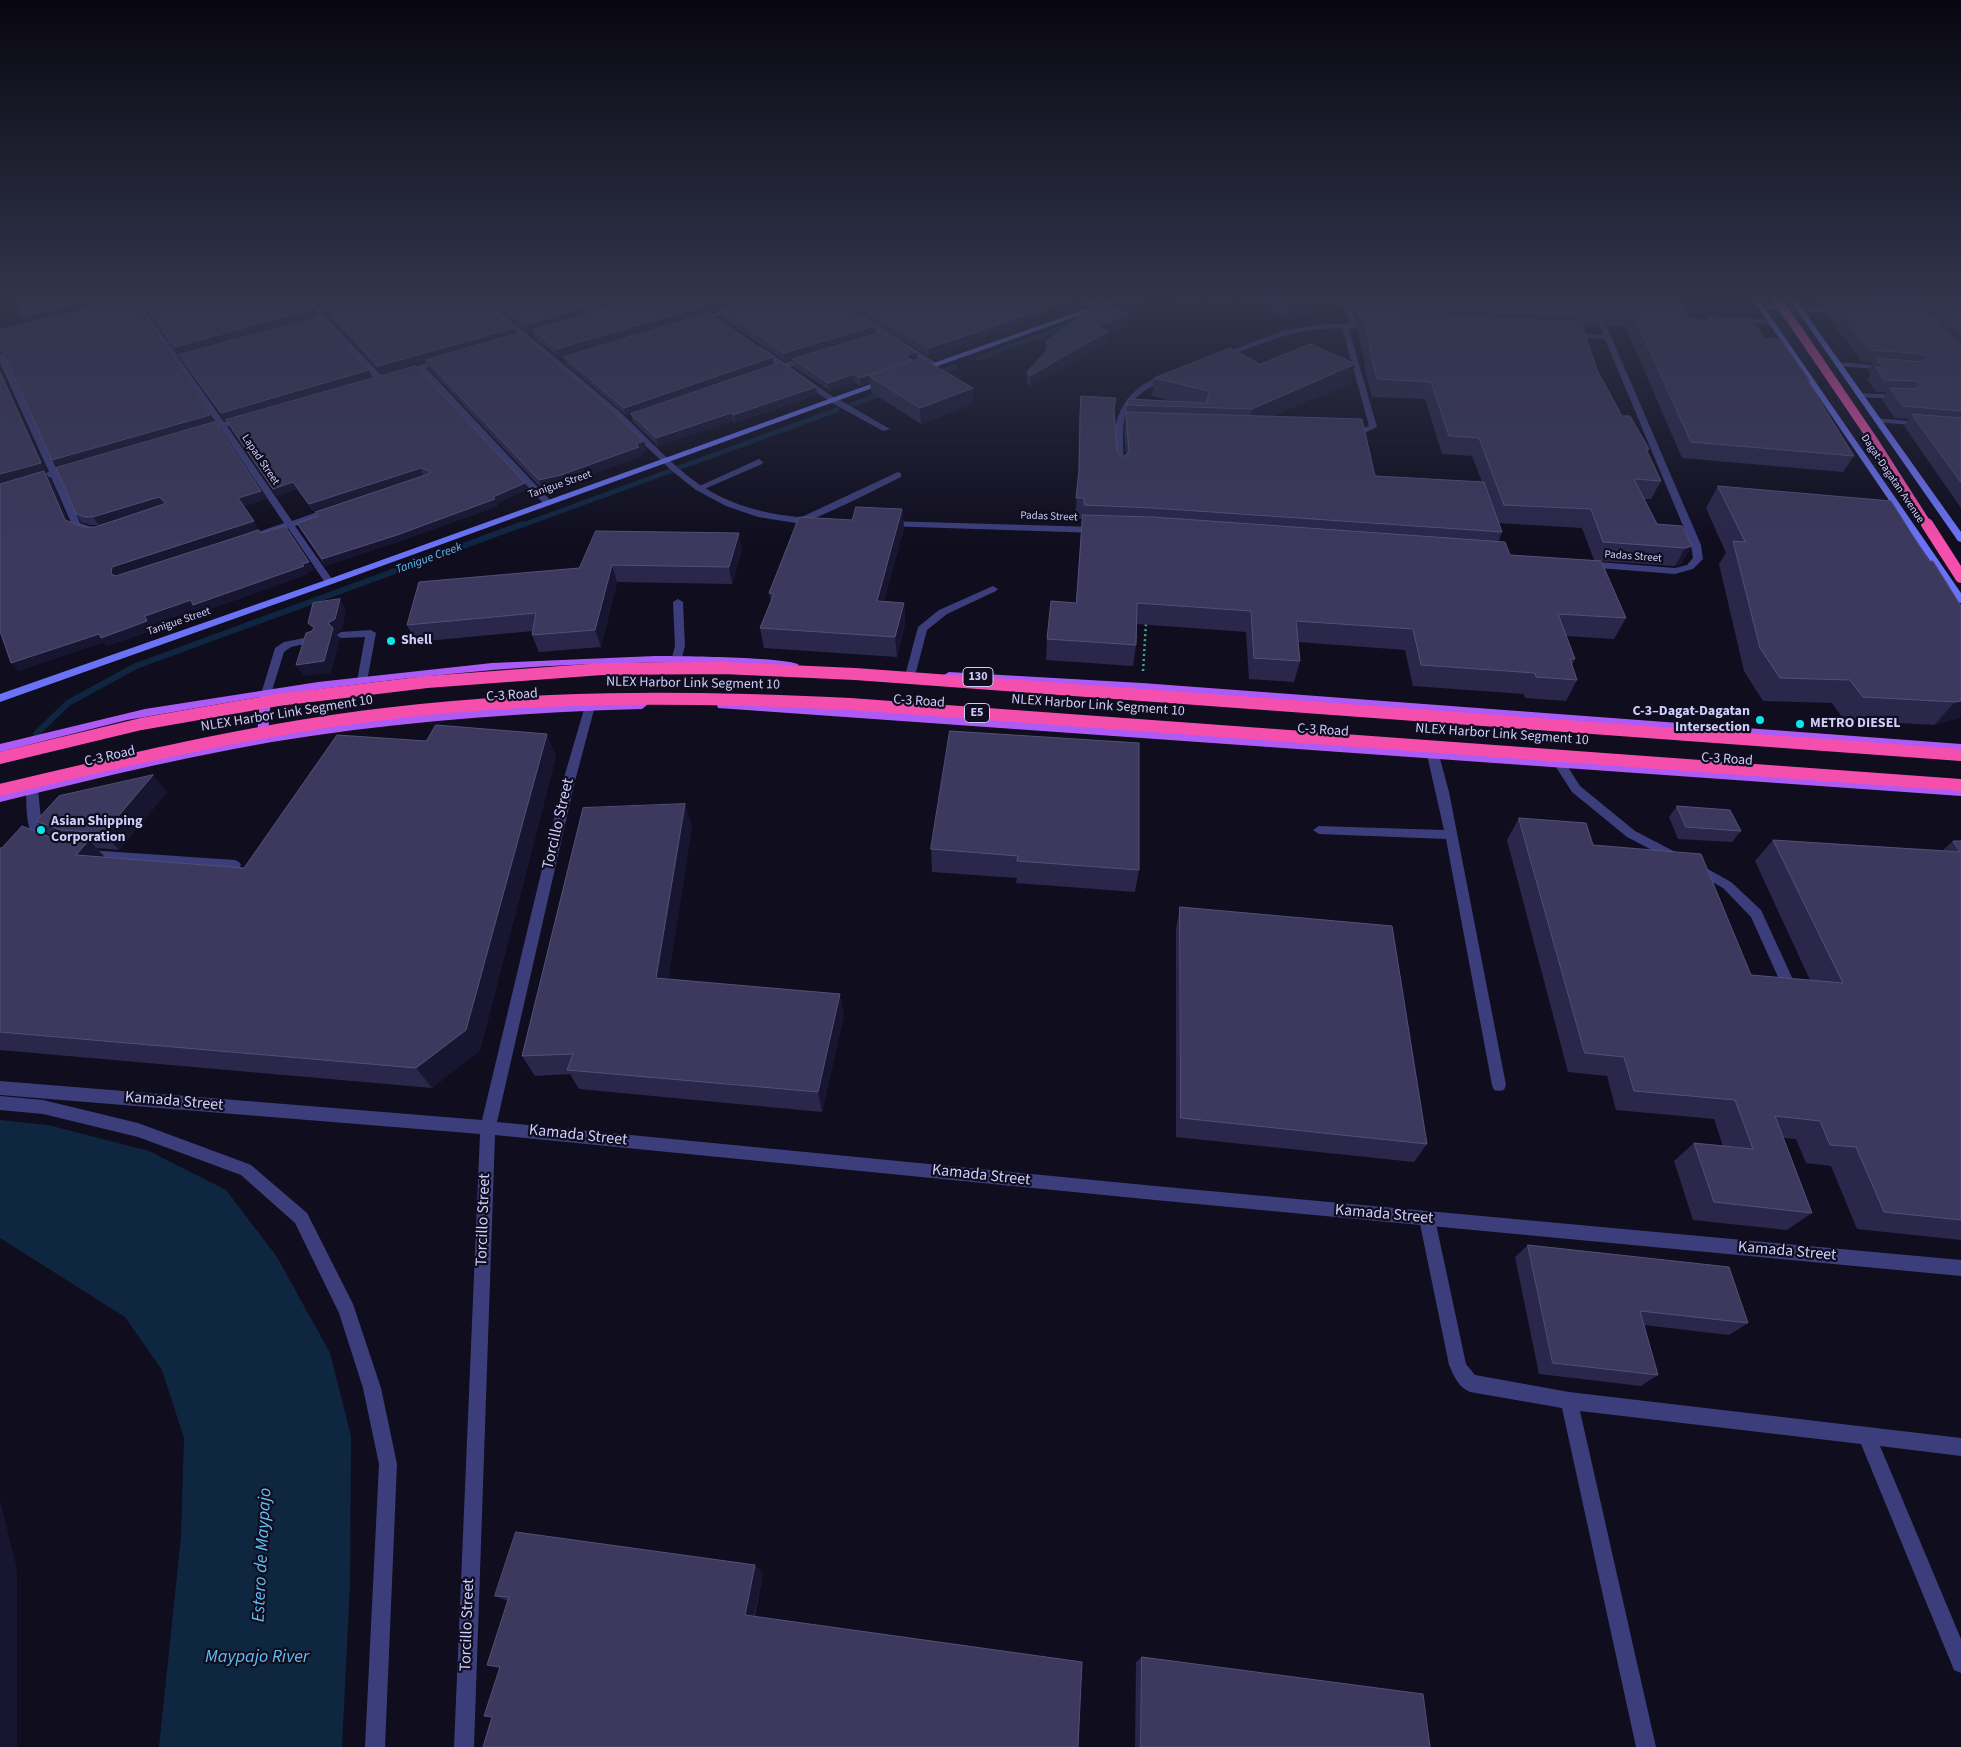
<!DOCTYPE html>
<html>
<head>
<meta charset="utf-8">
<style>
	body { margin:0 }
	canvas { display:block; background:#0f0d1e }
</style>
</head>
<body>
<canvas width="1961" height="1747"></canvas>
<script>
const g = document.querySelector('canvas').getContext('2d');
g.lineJoin = 'round';
function fill(path, color) { g.fillStyle = color; g.fill(path, 'evenodd'); }
function trace(path, color, width, dash) { g.strokeStyle = color; g.lineWidth = width; g.lineCap = dash ? 'butt' : 'round'; g.setLineDash(dash || []); g.stroke(path); }
function label(font, color, halo, rows, align = 'center') {
  g.font = font + ' "Source Sans 3",sans-serif'; g.lineWidth = 4.5; g.setLineDash([]); g.textBaseline = 'middle'; g.strokeStyle = halo; g.fillStyle = color; for (const [text, x, y, turn = 0] of rows) {
    g.save(); g.translate(x, y); g.rotate((+turn || 0) * Math.PI / 180); g.textAlign = isNaN(turn) ? turn : align; if (halo) g.strokeText(text, 0, 0); g.fillText(text, 0, 0); g.restore();
  }
}
const water = new Path2D(`
	M0,1120l48,5 101,26 77,39 51,67 53,96 21,83 -1,148 -8,163h-183l22,-210 3,-99 -22,-68 -37,-53 -125,-79z`);
const streamFar1 = new Path2D(`
	M1717,297l28,1
	M1813,301l14,1
	M1105,312l43,-15
	M979,358l94,-34
	M934,374l20,-7
	M851,405l33,-12
	M520,526l317,-116`);
const stream = new Path2D(`
	M36,734l32,-31 68,-37 387,-142`);
const path = new Path2D(`
	M1143,671l3,-48`);
const lane = new Path2D(`
	M1706,316l66,4 4,2 -4,2 -63,-4h-3z
	M1341,324l7,2 29,101 -21,10 -10,-2 23,-9z
	M1836,362l51,4 4,2 -4,2 -48,-4h-3z
	M1857,393l43,2 4,2 -4,2 -40,-2h-3z
	M832,399h6l52,30 -7,2 -51,-28z
	M759,459l4,3 -1,2 -60,26 -7,-2z
	M898,472l3,1v4c-17,8 -92,48 -106,46l-2,-2z
	M993,586l5,3 -2,2 -49,23 -20,16 -11,42 -5,3 -4,-1 -1,-2 12,-45 21,-17z
	M678,599l5,3 2,44 -4,15 -5,3 -5,-3 4,-15 -2,-44z
	M371,630l5,3 -9,48 -5,3 -5,-3 8,-44 -24,1 -5,-3 5,-3z
	M314,636l5,3 -1,2 -27,6 -7,5 -13,42 -5,4 -4,-1 -1,-3 14,-46 9,-6z
	M1433,751l6,4 10,37 57,293 -2,5 -5,1 -5,-1 -2,-5 -46,-246 -127,-5 -6,-4 6,-4 125,4 -17,-75z
	M1560,760l4,1 16,25 55,45 48,25 2,3 -2,3h-8l-48,-25 -55,-45 -18,-28z
	M32,786l6,4 4,38 5,9 8,7 -2,3 -4,2c-25,-8 -22,-38 -23,-59z
	M88,850l147,10 4,2 2,3 -2,3 -4,2 -147,-10 -4,-2 -2,-3 2,-3z
	M1697,863l34,19 30,28 34,74 -2,4 -5,2 -5,-2 -32,-71 -28,-29 -30,-17 -2,-3 2,-3z
	M1427,1211l6,3 2,5 31,145 9,11 94,17 392,46v18l-81,-10 81,193v34l-7,-3 -93,-226 -281,-33 76,336h-20l-74,-339 -92,-16c-12,-5 -16,-16 -21,-27l-30,-146 2,-5z`);
const street = new Path2D(`
	M130,297h6l88,125 22,-5v4l-19,5 65,95 37,-13h6v4l-40,14 39,56 -2,2h-6l-38,-56 -21,7h-6v-4l23,-8 -64,-95 -18,5 -4,-2 19,-7z
	M222,297h6l7,10 -2,1h-4z
	M302,297h7l17,19h4l-1,4 54,57v4h-6l-54,-60 -19,4v-4l15,-4z
	M475,297h7c43,36 87,71 129,107 27,23 50,51 78,73 36,28 79,39 124,41l5,3 -5,3 -17,-1 -38,-6 -32,-11 -30,-16 -24,-19 -65,-62z
	M567,297h7l26,19 -7,2z
	M1338,297h6l14,26h16l4,2 -1,2c-19,3 -40,0 -59,2 -34,4 -65,18 -97,30l-7,-2 68,-26 36,-6 33,-2z
	M1588,297h6l107,248 2,14 -10,10 -18,5 -89,-7 -5,-3 5,-3 89,7 12,-3 6,-7 -2,-13 -86,-206 -36,-2 -4,-2 4,-2 34,2z
	M737,306l4,2 -2,1 -43,14 -4,-2z
	M1762,306l82,3 4,2 -4,2 -84,-4v-2z
	M858,317h6l74,47 -7,2 -73,-45z
	M756,347h6l23,16 28,-7v4l-23,7 49,34 -7,2 -49,-34 -17,4v-4l12,-3 -22,-15z
	M0,353l4,2 53,115 15,-5 4,3 -17,7 21,48 14,5v4l-3,1 -18,-6 -22,-50 -51,15v-6l49,-14 -49,-109z
	M441,358l7,2 -22,8 124,132v4h-6l-125,-134 -15,4 -4,-2z
	M1169,373l4,2 -1,2c-54,21 -51,42 -47,93l-7,2c-3,-7 -3,-16 -3,-23 -4,-39 17,-65 54,-76z
	M1874,418l48,4 4,2 -4,2 -45,-4 -4,-2z
	M888,521l209,6 5,3 -5,3 -212,-7 -2,-2z
	M590,702l5,4 -20,75 -78,341 658,64 806,74v16l-806,-76 -660,-65 -21,612h-20l26,-613 -480,-39v-14l482,39 81,-339 22,-75z
	M0,1096l43,4 95,23 108,40 5,2 56,48 46,91 28,84 16,76 -12,283h-20l14,-283 -16,-76 -24,-75 -44,-90 -54,-48 -103,-38 -95,-23 -43,-4z`);
const secondary = new Path2D(`
	M147,297h11l-42,12 -4,-2z
	M1080,297h8l13,7 20,-7h10l-210,75 -7,-2 181,-64z
	M1751,297h6l204,296v10l-3,-1z
	M1788,297h6l167,235v10l-3,-1z
	M882,380l7,2 -557,202 -332,118v-8l326,-114z`);
const primary = new Path2D(`
	M655,656c20,0 136,1 144,9l-5,3c-54,-3 -109,-6 -163,-5 -121,2 -241,16 -360,33l-3,39c124,-20 248,-30 374,-34l5,4 -5,4c-111,3 -222,11 -331,27 -105,15 -208,41 -311,66v-8l163,-38 94,-19 3,-40 -133,23 -127,32v-8l145,-35 173,-27 174,-19z
	M949,672l193,11 819,61v8l-1016,-75 -1,-2z
	M722,701l123,7 1116,80v8l-1243,-88 -1,-3z`);
const highwayBridgeFar1 = new Path2D(`
	M1773,297l17,21 83,122 55,86`);
const highwayBridge = new Path2D(`
	M1927,524l34,53
	M0,758l141,-34 137,-24 149,-18 175,-13 121,-1 132,6 1106,81
	M0,790c122,-29 244,-58 368,-74 160,-21 321,-20 482,-12l1111,81`);
const wall = new Path2D(`
	M15,297h113l133,194 5,8 -22,7 14,23 3,4 48,29 5,8 -7,2 1,2 -109,39 -3,-4 -45,16 2,5 -46,16 -3,-4 -86,29 -18,-303 46,103h-2l6,8 18,42 15,6h12l4,-2h-9l-9,-3 -5,-8 -18,-46 -54,-115 -4,-2v-21l27,-6z
	M138,297h83l3,5 5,1 3,-3 -2,-3h73l9,12 4,7 -138,39 -39,-58z
	M311,297h167l36,31 2,6 128,107 3,9 -6,2 1,4 -78,28 -22,5 -113,-120 -3,-8 -44,13 -51,-55 -2,-5h-2z
	M485,297h86l16,17 -60,18z
	M577,297h115l12,9 2,7 -148,44 -23,-19 -2,-8 64,-19z
	M698,297h131l46,36 -90,28 -63,-43 -1,-8 39,-13 -43,13z
	M832,297h233l8,3 -1,7 -144,49z
	M1164,297h179l-2,10 -56,13 -28,-17 -18,-2 -21,6 -12,-7 -19,8z
	M1345,297h333l11,22 75,19 46,43 -1,1 45,74 -11,16 -161,-14 -57,-132h-17l-6,-13 -5,12h-15l15,45 25,46 27,33 -2,3 14,29 -10,18h-7l13,25 35,22 -11,18 -6,2 -74,-5 25,57 -12,21 -48,-3 9,23 -3,6 5,15 -11,21 -41,-3 -1,-4 -111,-8 -8,-36 -107,-8 2,19 -6,21 -45,-3 -3,-47 -109,-8 -1,21 -3,21 -87,-6 1,-21 29,-36 6,-84 -7,-1 3,-35 1,-67 2,-20 34,19 2,37 6,5 3,-2 -2,-23 3,-27 46,-4 -21,-5 2,-18 106,-14h95l-4,19 -77,33 101,60 107,6 -10,-26 -30,-2 -17,-55 -53,-2 -8,-31 1,-3 -8,-34 2,-8zM1498,523l84,5 12,32 -84,-5 -12,-13 4,-10z
	M1814,297h147v211l-57,-82 5,-7 -14,-1 -13,-18 5,-8h-11l-9,-13 4,-5 -3,-4 5,-7 -11,-1 -36,-48 4,-7 -9,-1zM1928,311h6l-2,4z
	M1128,324l-20,9v9l-78,45 -3,-4v-11l18,-19 1,-11z
	M179,355l190,15 3,7 -147,43 -42,-58z
	M564,357l210,7 -148,51 -60,-51z
	M793,359l124,1 56,28v16l-52,20 -50,-32 -1,-10 -10,4 -6,-4 -25,8 -35,-23z
	M816,387l1,8 -82,28 -2,-2 -75,25 -25,-24 -2,-8z
	M226,420l299,63 3,6 -31,14 1,3 -98,35 -75,25 -24,-36 -4,-7 20,-6 -2,-5 109,-37 -111,36 -16,-22 -20,7 -47,-69z
	M1718,486l211,75 32,45v111l-27,8 -90,-5 -12,-17 -69,-2 -19,-30 -25,-107 7,-11 -20,-45z
	M902,509l2,19 -20,73 20,2 1,20 -8,34 -133,-9 -4,-20 11,-27 -2,-8 83,-73z
	M742,550l-10,34 -115,-2 -16,65 -62,5 -7,-17 1,-4 -118,11 -8,-17 172,-57z
	M950,731l189,139 -4,22 -119,-9 1,-5 -85,-6 -1,-23z
	M556,756l-76,294 -48,38 -432,-38v-202l51,-11 -15,-16 131,-29 -48,58 -22,-2 8,9 139,11z
	M1677,806l64,25 -9,11 -54,-3 -9,-22z
	M1519,818l74,27 158,130 59,5 -55,-119 18,-21 170,10 10,-9h8v399l-104,-11 -26,-63 -25,-3 -10,-24 -13,-1 29,75 -25,17 -94,-10 -19,-59 20,-18 29,3 -9,-27 -98,-9 -9,-34 -39,-4 -61,-232z
	M692,826l-24,153 176,35 -22,98 -243,-23 -9,-15 -35,2 -13,-20z
	M1180,907l247,237 -13,18 -238,-25v-208z
	M1528,1245l220,78 -19,12 -85,-10 14,50 -17,11 -102,-12 -24,-117z
	M763,1573l-8,43 -263,101 8,-49 -13,-3 21,-64 -13,-5z
	M1142,1657l288,90h-295l1,-85z`);
const shadedWall = new Path2D(`
	M105,297h23l1,2 -102,25 -5,-7z
	M622,297h26l-51,15 -2,-7z
	M736,297h25l-44,13 -1,-7z
	M1189,297h17v3l-19,8z
	M1219,297h21l-1,4 -21,6z
	M1324,297h19l-2,10 -56,13 3,-15z
	M1073,300l-1,7 -144,49v-8z
	M704,306l2,7 -148,44 -2,-8z
	M585,307l2,7 -60,18 -2,-7z
	M312,309l4,7 -138,39 -4,-8z
	M1129,314l-1,10 -20,9v9l-78,45v-11l67,-49z
	M874,326l1,7 -90,28 -1,-8z
	M514,328l2,7 -134,39 -4,-8z
	M917,352v8l-48,16 1,6 -10,4v-8l45,-22z
	M773,357l1,7 -148,51 -2,-7z
	M1355,364l-4,19 -102,44 3,-18z
	M0,368l46,103 -46,13z
	M369,370l3,7 -147,43 -4,-7z
	M854,374v8l-25,8 -1,-7z
	M816,387l1,8 -82,28 -2,-8z
	M973,388v16l-52,20 -1,-16z
	M731,413l2,8 -75,25 -2,-8z
	M210,415l4,8 -156,45 -6,-8z
	M644,441l3,9 -6,2 1,4 -78,28 -22,5 -3,-9z
	M421,468l2,7 -110,36 -4,-7z
	M44,471l6,8 21,49 -6,-8z
	M293,482l4,7 -20,7 -4,-7z
	M525,483l3,6 -31,14 1,3 -98,35 -75,25 -3,-7 171,-62z
	M261,491l5,8 -23,7 -5,-8z
	M159,497l5,8 -65,20 -6,-8z
	M902,509l2,19 -25,93 -2,-20z
	M254,521l4,8 -142,53 -5,-8 1,-7z
	M739,533l3,17 -10,34 -3,-17z
	M1692,546l-11,18 -6,2 10,-18z
	M309,562l5,8 -7,2 1,2 -109,39 -3,-4 -45,16 2,5 -46,16 -3,-4 -86,29 -7,-8 180,-63z
	M612,565l5,17 -16,65 -6,-17z
	M340,599l6,12 -4,19 -6,3 4,6 -9,34 -28,3 -7,-11 32,-42z
	M904,603l1,20 -8,34 -2,-20z
	M1961,701v16l-27,8 21,-23z
	M547,734l9,22 -76,294 -48,38 -16,-20z
	M153,775l14,17 -48,58 -15,-17z
	M685,804l7,22 -27,173 -9,-21z
	M89,840l20,22 -33,-7z
	M840,994l4,20 -22,98 -4,-20z
	M0,1500l17,70v177h-17z
	M755,1565l8,8 -10,48 -8,-6z`);
const building = new Path2D(`
	M15,297h90l-83,20z
	M139,297h82l3,5 5,1 4,-4 -1,-2h71l9,12 -138,38z
	M314,297h164l36,31 -136,38 -50,-54v-4l-4,-1z
	M491,297h80l14,10 -60,18z
	M585,297h37l-27,8z
	M646,297h46l12,9 -148,43 -23,-19z
	M708,297h28l-20,6z
	M761,297h68l45,29 -90,27 -63,-43z
	M843,297h222l8,3 -145,48z
	M1275,297h49l-36,8z
	M1358,297h240l6,13 -29,-1 3,7 -215,-10z
	M1608,297h70l11,22 66,5 9,14 17,2 29,41 -3,-1 47,76 -163,-14 -59,-131h-17z
	M1872,297h89v4z
	M129,298l81,117 -158,45 -52,-114v-16z
	M1833,302l90,4 38,42v63l-58,-5 -13,-18 26,1 6,-5 -6,-3 -32,-1 -9,-13 8,1 -7,-10 47,4 6,-5 -6,-3 -53,-4z
	M1095,304l34,10 -32,13 11,4 -78,45 -3,-4 23,-25 -4,-5z
	M1937,307l24,1v25z
	M1361,312l220,10 16,48 25,46h8l19,33h-3l15,32 -27,-2 23,45 25,2 10,20 -7,2 -82,-6 -12,-33 -87,-4 -25,-67 -30,-2 -18,-54 -54,-3 -8,-31 2,1z
	M709,313l64,44 -149,51 -60,-51z
	M319,317l50,53 -148,43 -42,-58z
	M883,332l34,20 -12,4 7,4 -52,18 -6,-4 -26,9 -35,-24z
	M521,333l81,68 42,40 -8,3 3,3 -78,28 -22,5 -113,-120z
	M1311,344l44,20 -103,45 -125,-4 1,-6 79,4 2,-12 -55,-13 76,-30 30,16z
	M922,358l51,30 -53,20 -51,-32z
	M782,362l34,25 -83,28 -2,-2 -75,25 -25,-24z
	M416,366l109,117 -32,14 2,2 -98,36 -75,24 -25,-36 21,-7 -3,-4 114,-38 1,-3 -9,-3 -112,36 -16,-22 -20,7 -47,-69z
	M0,372l41,91 -41,11z
	M1081,396l35,2 -2,10 3,44 6,5 6,-5 -3,-40 236,7 13,57 109,6 18,50 -349,-24 -69,-3v-7h-8l3,-28z
	M1912,414l49,4v64z
	M215,422l46,69 -23,7 16,23 -142,46 -1,7 5,2 143,-46 2,3 24,-7 24,36 -7,2 2,2 -111,39 -2,-5 -46,16 2,5 -46,17 -2,-4 -88,29 -11,-32v-147l44,-13 21,49 18,7h12l69,-23 2,-2 -7,-5 -66,20h-8l-9,-3 -20,-46z
	M1718,486l173,15 38,60h4l28,45v95l-6,1 -92,-5 -13,-17 -70,-2 -20,-30 -27,-107 12,1z
	M856,507l46,2 -25,92 27,2 -9,34 -135,-9 14,-34 -5,-1 30,-76 53,3z
	M1083,515l70,2 352,25 5,13 91,6 25,57 -68,-4 17,45h-5l7,21 -41,-3 -1,-4 -114,-8 -8,-36 -117,-8 4,40 -46,-3 -3,-47 -114,-8 -1,42 -89,-6 4,-38 25,2z
	M596,531l143,2 -10,34 -117,-2 -17,65 -63,5 4,-22 -129,12 12,-43 160,-14z
	M340,599l-5,20 -7,4 5,5 -9,33 -28,4 10,-32 6,-2 2,-3 -6,-5 5,-20z
	M436,725l111,9 -81,296 -50,38 -416,-36v-184h2l20,-22 28,11 39,3 -13,15 168,13 93,-133 89,6z
	M950,731l189,12v127l-122,-9 1,-5 -87,-7z
	M153,775l-49,58 -43,-3 -25,-9 23,-25z
	M685,804l-29,174 184,16 -22,98 -251,-22 6,-16 -51,2 61,-248z
	M1677,806l53,4 11,21 -55,-4z
	M1519,818l67,5 7,22 108,9 50,121 92,8 -70,-143 187,12 -7,-11h8v379l-77,-8 -28,-65 -26,-2 -10,-24 -45,-5 37,97 -98,-11 -20,-59 59,6 -18,-49 -101,-9 -10,-34 -39,-4z
	M1180,907l212,19 35,218 -246,-26z
	M1528,1245l201,22 19,56 -108,-12 18,64 -105,-12z
	M516,1532l239,33 -10,50 337,47 -4,85h-595l9,-30 -8,-1 16,-49 -13,-2 22,-68 -14,-1z
	M1142,1657l281,37 7,53h-289z`);
const markers = [
	[391,641,5,"#0de6e8"],
	[1760,720,5,"#0de6e8"],
	[1800,724,5,"#0de6e8"],
	[41,830,5,"#0de6e8"]
];
const farStreetnames = [
	["Lapad Street",260,460,56],
	["Dagat-Dagatan Avenue",1892,479,56],
	["Tanigue Street",560,485,-19],
	["Padas Street",1049,517,2],
	["Padas Street",1633,557,4],
	["Tanigue Street",179,622,-19]
];
const farWaternames = [
	["Tanigue Creek",429,559,-20]
];
const shields = [
	[978,677,30],
	[977,713,25]
];
const shieldNames = [
	["130",978,677],
	["E5",977,713]
];
const poiNames = [
	["Shell",401,641],
	["C-3–Dagat-Dagatan",1750,712,"right"],
	["Intersection",1750,728,"right"],
	["METRO DIESEL",1810,724],
	["Asian Shipping",51,822],
	["Corporation",51,838]
];
const streetNames = [
	["NLEX Harbor Link Segment 10",693,684,1],
	["C-3 Road",512,696,-4],
	["C-3 Road",919,702,4],
	["NLEX Harbor Link Segment 10",1098,706,4],
	["NLEX Harbor Link Segment 10",287,714,-9],
	["C-3 Road",1323,731,4],
	["NLEX Harbor Link Segment 10",1502,735,4],
	["C-3 Road",110,757,-13],
	["C-3 Road",1727,760,4]
];
const nearStreetnames = [
	["Torcillo Street",559,824,-77],
	["Kamada Street",174,1102,5],
	["Kamada Street",578,1136,6],
	["Kamada Street",981,1176,6],
	["Kamada Street",1384,1215,5],
	["Torcillo Street",484,1220,-88],
	["Kamada Street",1787,1252,5],
	["Torcillo Street",468,1625,-88]
];
const nearWaternames = [
	["Estero de Maypajo",263,1555,-87],
	["Maypajo River",257,1658]
];
fill(water, '#0f2641');
trace(streamFar1, '#0f2641', 5);
trace(stream, '#0f2641', 6);
trace(path, '#34a997', 2.5, [2, 3]);
fill(lane, '#3b3e7a');
fill(street, '#3b3e7a');
fill(secondary, '#6a73f6');
fill(primary, '#ad5bf5');
trace(highwayBridgeFar1, '#f54fae', 9);
trace(highwayBridge, '#f54fae', 12);
fill(wall, '#2a274b');
fill(shadedWall, '#181531');
fill(building, '#3c385e');
trace(building, '#535077', 1);
const sky = g.createLinearGradient(0, 0, 0, 542);
sky.addColorStop(0, '#080710');
sky.addColorStop(0.55, '#31354c');
sky.addColorStop(1, '#31354c00');
g.fillStyle = sky;
g.fillRect(0, 0, 1961, 542);
for (const [x, y, r, color] of markers) { const dot = new Path2D(); dot.arc(x, y, r, 0, 2 * Math.PI); g.fillStyle = color; g.fill(dot); trace(dot, '#0f0d1e', 2); }
label('11px', '#cecdfc', '#0f0d1e', farStreetnames);
label('italic 12px', '#61bff6', '#0f0d1e', farWaternames);
for (const [x, y, w] of shields) { const box = new Path2D(); box.roundRect(x - w / 2, y - 9.5, w, 19, 4); g.fillStyle = '#0f0d1e'; g.fill(box); trace(box, '#cecdfc', 1); }
label('bold 12px', '#cecdfc', null, shieldNames);
label('bold 14px', '#cecdfc', '#0f0d1e', poiNames, 'left');
label('14px', '#cecdfc', '#0f0d1e', streetNames);
label('16px', '#cecdfc', '#0f0d1e', nearStreetnames);
label('italic 18px', '#61bff6', '#0f0d1e', nearWaternames);
</script>
</body>
</html>
